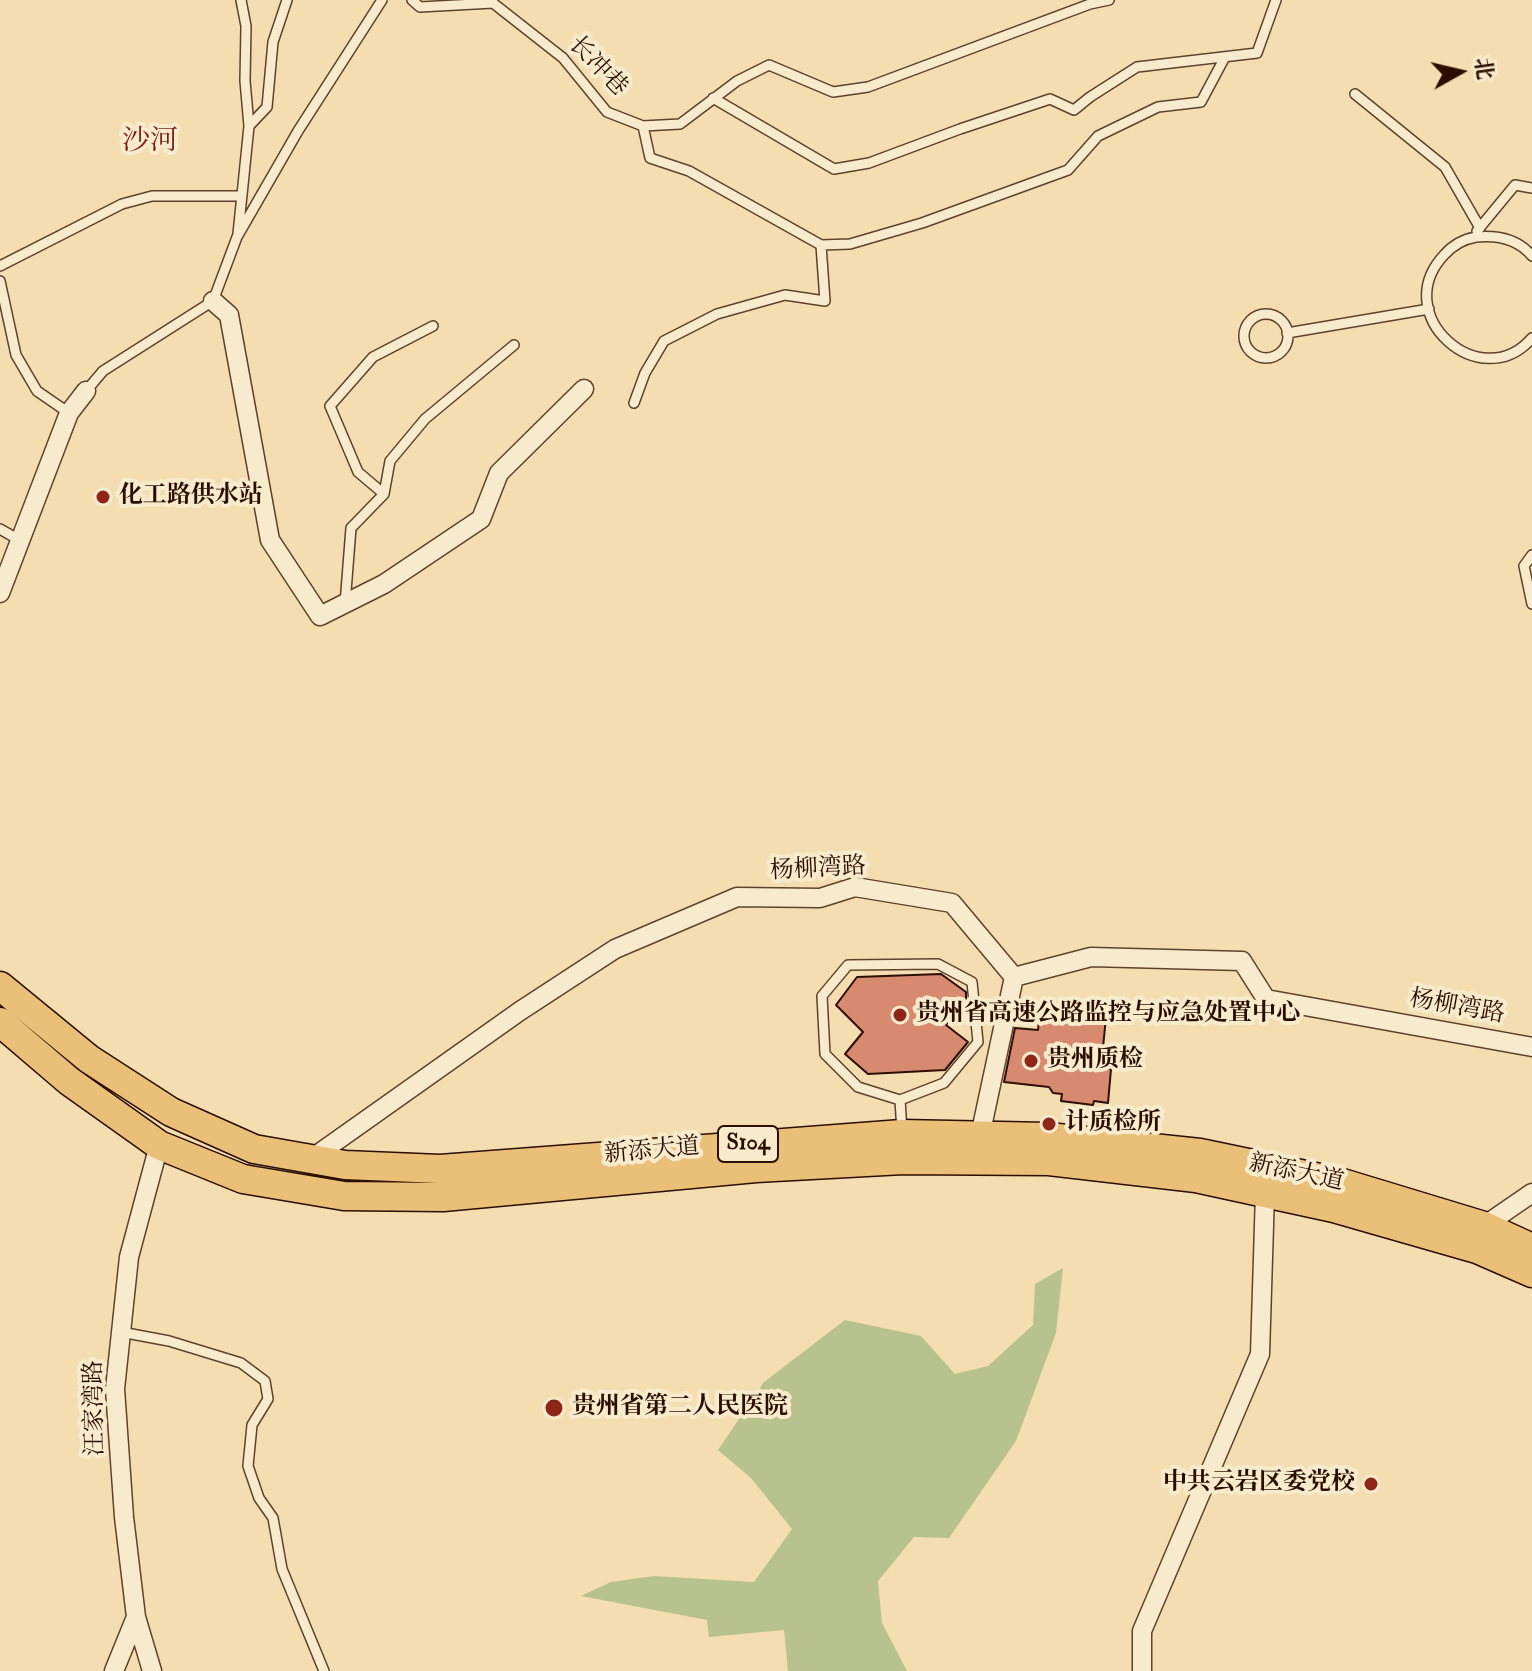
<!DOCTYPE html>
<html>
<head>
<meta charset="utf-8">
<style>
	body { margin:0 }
	#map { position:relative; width:1532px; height:1671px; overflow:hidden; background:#f4deb1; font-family:"IM FELL Double Pica","Noto Serif SC",serif }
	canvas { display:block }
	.north { position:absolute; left:1420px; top:32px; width:80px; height:80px; -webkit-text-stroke:6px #f8eacc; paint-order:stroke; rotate:82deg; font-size:22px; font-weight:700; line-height:32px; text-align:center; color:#2c0e00 }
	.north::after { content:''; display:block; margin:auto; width:28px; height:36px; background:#2c0e00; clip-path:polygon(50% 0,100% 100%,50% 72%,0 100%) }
</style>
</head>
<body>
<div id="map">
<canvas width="1532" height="1671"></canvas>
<div class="north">北</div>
</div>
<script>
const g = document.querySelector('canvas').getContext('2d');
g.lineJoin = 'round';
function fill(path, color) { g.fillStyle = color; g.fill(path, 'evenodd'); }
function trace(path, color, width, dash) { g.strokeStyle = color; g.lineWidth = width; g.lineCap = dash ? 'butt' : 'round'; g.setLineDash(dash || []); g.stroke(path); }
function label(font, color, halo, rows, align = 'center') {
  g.font = font + ' "IM FELL Double Pica","Noto Serif SC",serif'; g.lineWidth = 8; g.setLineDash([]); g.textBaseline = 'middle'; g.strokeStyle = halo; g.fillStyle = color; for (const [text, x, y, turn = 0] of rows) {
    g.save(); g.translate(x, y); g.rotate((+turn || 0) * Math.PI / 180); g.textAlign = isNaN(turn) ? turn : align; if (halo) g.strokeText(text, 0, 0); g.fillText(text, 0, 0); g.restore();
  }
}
const green = new Path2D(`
	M1063,1268l-7,65 -40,108 -67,97 -35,-1 -36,44 4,42 25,48h-119l-4,-41 -75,7 -2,-17 -126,-24 30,-14 43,-6 100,6 38,-53 -41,-51 -33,-28 46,-68 81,-62 76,16 34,38 33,-8 45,-41 2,-41z`);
const building = new Path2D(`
	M941,974l25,18v8l-20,25 22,17 -23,28 -77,4 -23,-20 18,-22 -27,-27 21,-28z
	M1040,1010l66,7 -5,51 10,1 -3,34 -14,-2 -1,4 -32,-4 1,-7 -9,-1 -4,-6 -45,-5 11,-54 23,2z`);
const service = new Path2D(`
	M241,0l5,26 -1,55 4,45
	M412,0l8,7 73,-4 70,55 44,54 36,14 37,-2 57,-43 32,-16 64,27 35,-5 222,-83 19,-4
	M1355,94l90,73 35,61
	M713,98l121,71 35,-6 91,-34 90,-30 24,11 16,-13 47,-30 120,-14 19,-53
	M643,126l7,32 39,13 132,74 29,-1 72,-21 146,-53 30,-34 60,-29 43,-5 24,-45
	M1477,231l38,-46 17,3
	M238,234l11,-108 18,-19 6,-65 14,-42
	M1532,256c-14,-17 -35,-21 -56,-19 -12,2 -24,9 -32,18 -56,60 37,142 88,83
	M0,266l122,-62 30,-8h90
	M0,281l16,74 21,36 32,22
	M1244 336a22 22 0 1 1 44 0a22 22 0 1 1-44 0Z
	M1287,333l142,-24
	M86,391l17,-20 110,-70 24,-64 61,-106 84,-131
	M634,403l11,-30 19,-32 53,-27 68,-19 40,6 -4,-56
	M384,494l-26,-22 -28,-66 43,-49 60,-31
	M0,529l21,12
	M1532,555l-8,11 8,38
	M345,604l6,-76 33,-34 6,-33 35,-42 89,-74
	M900,1100l-42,-13 -33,-33 -3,-58 26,-31 90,-1 34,18 6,60 -34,41 -44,17 2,31
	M121,1332l48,9 72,22 24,18 3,18 -16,26 -4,41 11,32 14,20 9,51 42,102`);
const minor = new Path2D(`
	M213,301l16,14 41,225 50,76 64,-32 97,-65 18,-46 85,-84
	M0,593l69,-180 17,-22
	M980,1136l34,-159
	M311,1159l209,-148 95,-62 122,-52 83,1 35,-11 97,16 62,74 77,-20 151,4 24,38 266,48
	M1482,1232l2,-6 48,-33
	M114,1671l22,-54
	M152,1671l-16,-54 -12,-100 -9,-128 14,-132 30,-112
	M1142,1671v-40l118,-277 5,-161`);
const primary = new Path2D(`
	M0,986l89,73 82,53 83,37 91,16 95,4 462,-35 146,3 152,16 139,29 145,44 48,22
	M0,1022l69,59 90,64 84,34 101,17 99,1 313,-29 147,-8 146,1 147,17 138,30 143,41 55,24`);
const markers = [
	[103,497,8,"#8f2418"],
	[900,1015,8,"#8f2418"],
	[1031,1061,8,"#8f2418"],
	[1049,1124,8,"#8f2418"],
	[554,1408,10,"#8f2418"],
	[1371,1484,8,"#8f2418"]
];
const shields = [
	[748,1144,60]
];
const shieldNames = [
	["S104",748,1144]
];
const streetNames = [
	["长冲巷",597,67,46],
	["杨柳湾路",818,870,-3],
	["杨柳湾路",1457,1008,10],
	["新添大道",652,1152,-5],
	["新添大道",1296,1174,12],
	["汪家湾路",96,1408,-91]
];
const poiNames = [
	["化工路供水站",119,497],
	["贵州省高速公路监控与应急处置中心",916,1015],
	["贵州质检",1047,1061],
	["计质检所",1065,1124],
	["贵州省第二人民医院",572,1408],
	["中共云岩区委党校",1355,1484,"right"]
];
const quarterNames = [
	["沙河",150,143]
];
fill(green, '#b7c28f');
fill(building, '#d88a70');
trace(building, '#2c0e00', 2);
trace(service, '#5e422c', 12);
trace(minor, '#5e422c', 21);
trace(primary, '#2c0e00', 31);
trace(service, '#f8eacc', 9);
trace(minor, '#f8eacc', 18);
trace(primary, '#eabf78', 28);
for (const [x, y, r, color] of markers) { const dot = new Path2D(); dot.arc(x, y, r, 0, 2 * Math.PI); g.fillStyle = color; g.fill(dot); trace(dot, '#f8eacc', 3); }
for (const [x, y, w] of shields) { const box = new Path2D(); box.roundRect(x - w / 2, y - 18, w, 36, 6); g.fillStyle = '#f8eacc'; g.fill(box); trace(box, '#2c0e00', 2); }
label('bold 22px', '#2c0e00', null, shieldNames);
label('24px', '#2c0e00', '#f8eacc', streetNames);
label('bold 24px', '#2c0e00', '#f8eacc', poiNames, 'left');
label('28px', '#7a1f14', '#f8eacc', quarterNames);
</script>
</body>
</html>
